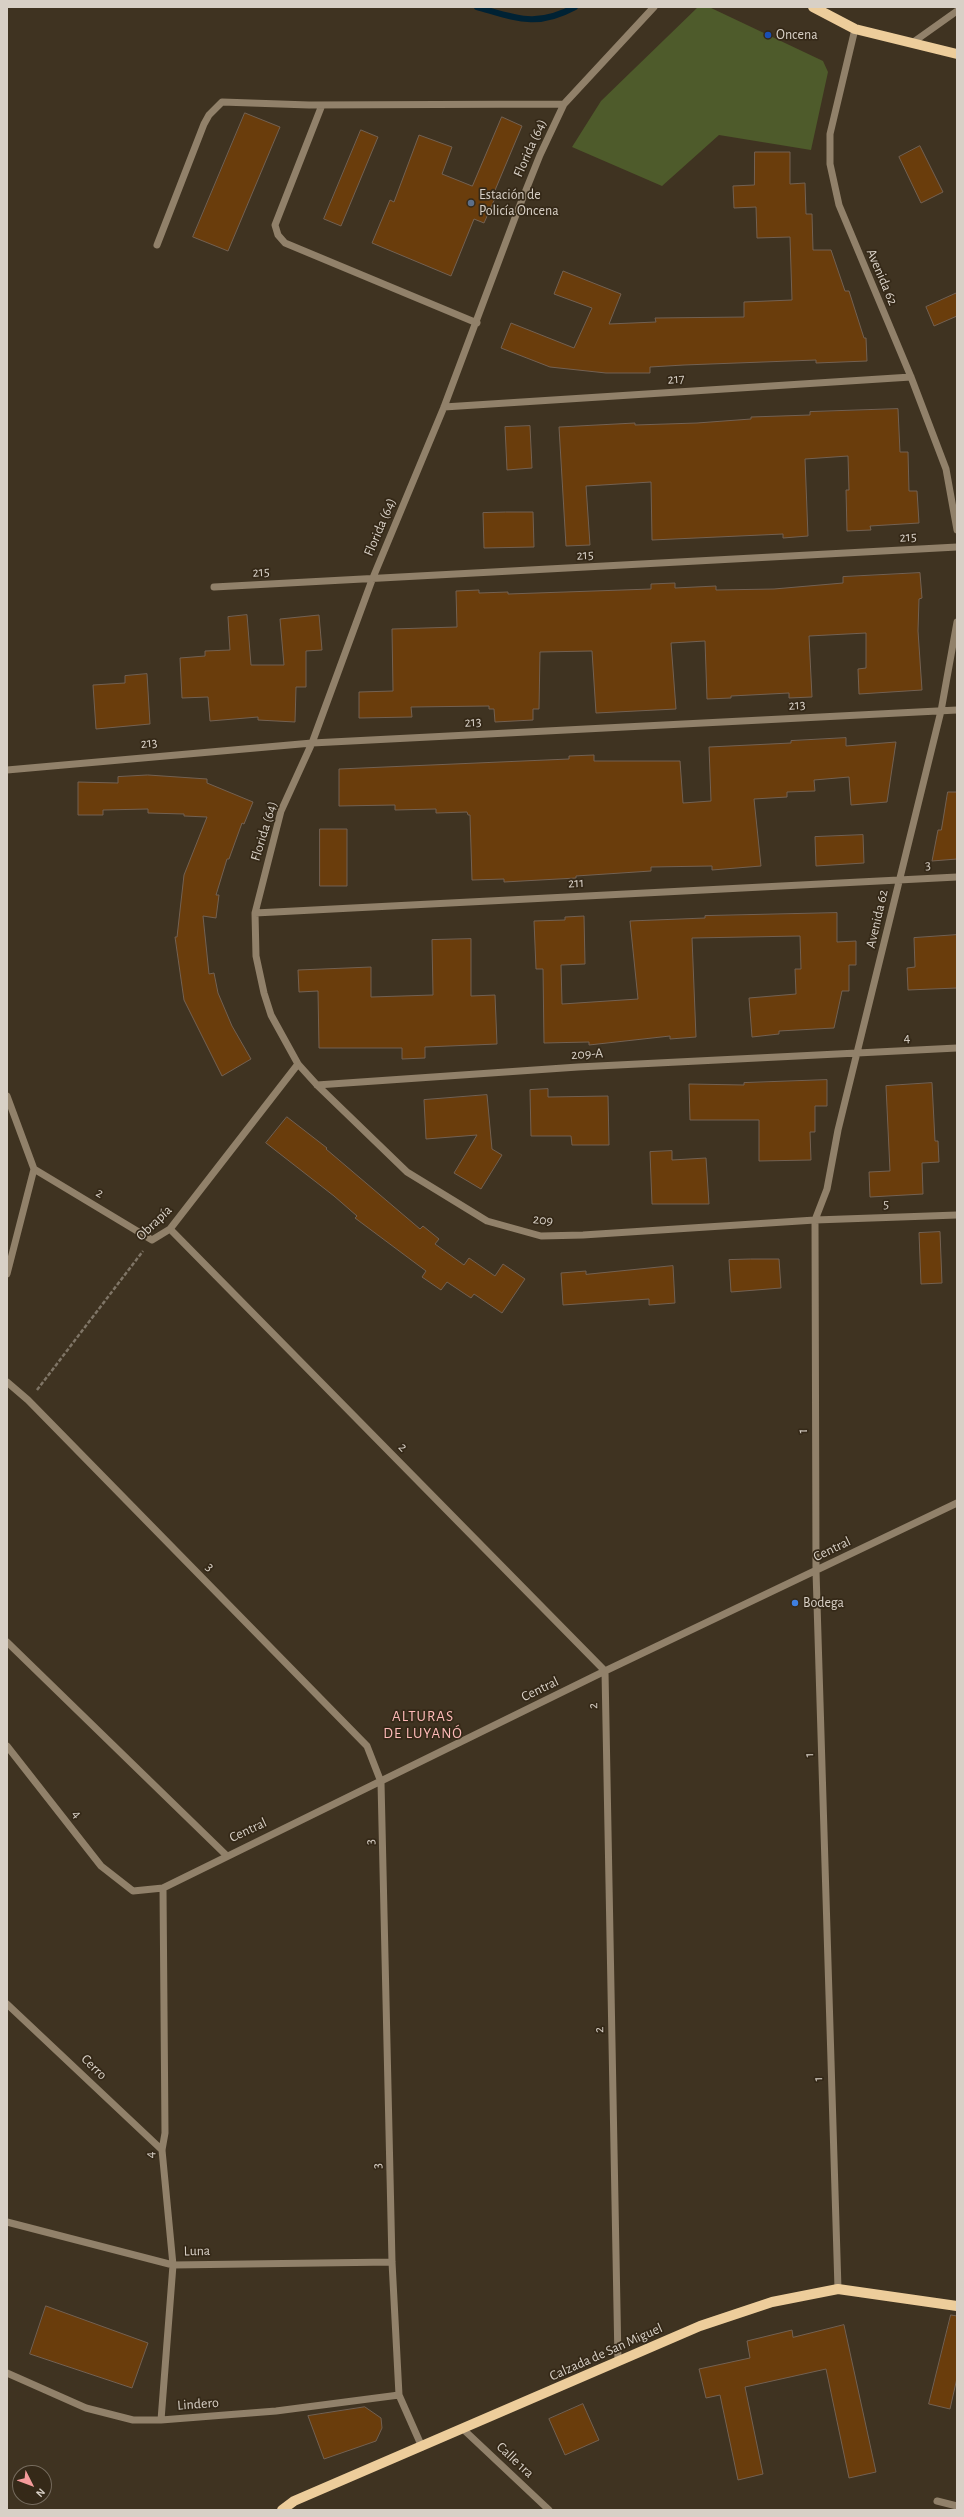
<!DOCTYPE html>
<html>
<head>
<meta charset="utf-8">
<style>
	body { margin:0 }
	#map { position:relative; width:964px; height:2517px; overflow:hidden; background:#3f3321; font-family:"Alegreya Sans",sans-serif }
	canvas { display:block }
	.frame { position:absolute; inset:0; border:8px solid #d8d0c6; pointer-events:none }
	.north { position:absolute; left:12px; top:2465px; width:40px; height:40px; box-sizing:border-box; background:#352918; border:1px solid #766c5e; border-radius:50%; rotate:132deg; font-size:11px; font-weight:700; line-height:16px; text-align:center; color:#d8d0c6 }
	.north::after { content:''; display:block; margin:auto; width:14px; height:18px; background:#f59b9b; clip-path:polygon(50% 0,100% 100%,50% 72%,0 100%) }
</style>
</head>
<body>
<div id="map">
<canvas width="964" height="2517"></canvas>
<div class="frame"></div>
<div class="north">N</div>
</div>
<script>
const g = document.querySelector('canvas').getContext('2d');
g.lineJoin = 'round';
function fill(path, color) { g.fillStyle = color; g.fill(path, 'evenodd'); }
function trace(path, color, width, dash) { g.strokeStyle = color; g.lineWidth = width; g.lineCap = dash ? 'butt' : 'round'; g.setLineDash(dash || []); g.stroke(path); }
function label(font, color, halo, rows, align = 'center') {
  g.font = font + ' "Alegreya Sans",sans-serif'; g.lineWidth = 3.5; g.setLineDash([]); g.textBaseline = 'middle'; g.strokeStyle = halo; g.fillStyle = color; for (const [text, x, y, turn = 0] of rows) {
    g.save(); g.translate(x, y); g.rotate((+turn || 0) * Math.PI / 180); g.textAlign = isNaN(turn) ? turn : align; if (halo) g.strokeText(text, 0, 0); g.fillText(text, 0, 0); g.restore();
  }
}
const green = new Path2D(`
	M698,7h11l114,54 5,11 -17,78 -92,-15 -57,51 -90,-39 29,-46z`);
const stream = new Path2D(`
	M477,7c39,11 59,21 98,0`);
const building = new Path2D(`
	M245,113l35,14 -52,124 -35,-14z
	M502,117l20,9 -29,69 3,1 -12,27 -10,-4 -23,57 -79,-33 18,-43 4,2 25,-67 33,12 -10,27 30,12z
	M361,130l17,7 -37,89 -17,-7z
	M920,146l23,46 -22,11 -22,-46z
	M755,152h35v32l15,-1 1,31h6l1,36h18l14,41h4l15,47h2l1,23 -51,2v-3l-132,5 -34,2v6h-44l-56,-6 -49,-19 10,-25 63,25 18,-40 -38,-14 9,-23 58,23 -12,30 47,-2 -1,-4 89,-1v-15l48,-2 -2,-63 -33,1 -1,-31 -22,1 -1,-22 21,-1z
	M957,293v23l-23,10 -8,-19z
	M898,409l2,43h8l1,39h8l2,32 -49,3 1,4 -24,1 -1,-41h3l-1,-34 -43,3 3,77 -25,2v-4l-131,6 -1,-58 -65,4 4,59 -24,1 -7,-119 76,-4v2l62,-2 54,-4v-2l59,-2v-3z
	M530,426l2,42 -25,2 -2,-43z
	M506,512h27l1,35 -50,1 -1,-35z
	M920,573l2,25 -3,1 -1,32 4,59 -63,4 -1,-25 8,-1v-35l-57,3 3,61 -23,1v-5l-58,3v2l-24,1 -2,-58 -34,2 5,66 -80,4 -4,-62 -52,1 -1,57h-6v11l-38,2 -1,-13h-5v-3l-78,1 1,10 -53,1v-26l34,-1 -1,-62 65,-2 -1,-36 23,-1v3l29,-1v2l143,-5v-5l24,-1v5l41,-2v4l58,-1 69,-6v-6z
	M247,615l4,50h33l-4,-46 39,-4 3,35 -16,1v36h-10l-1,35 -37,-2v-3l-48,4 -2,-24 -26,1 -2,-40 25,-2v-5l25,-1 -2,-33z
	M147,674l3,50 -54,5 -3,-44 32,-2v-7z
	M846,738v8l50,-4 -9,60 -36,3 -2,-28 -35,3 1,11 -28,1v5l-33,2 7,67 -49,4v-4l-61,1v4l-75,5v2l-72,4v-3l-32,1 -2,-65h-2l-1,-3 -31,1v-4l-41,1v-5l-56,1v-37l230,-10v-3l25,-1v6h86l3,42 28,-2 -2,-54 82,-4v-2z
	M148,775l59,4v4l46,19 -9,22 -2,-1 -13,36h-2l-11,36h3l-3,23 -13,-2 6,58 5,-1 4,20 14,33 19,33 -29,17 -38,-76 -9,-63h2l7,-62 23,-58 -23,-1v-2l-36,-1v-4l-45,1v5h-25v-33l40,1v-6z
	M948,792h9v67l-25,2 6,-31h3z
	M320,829h27v57h-27z
	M863,835l1,28 -48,3 -1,-29z
	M837,913v29l19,-1v24h-7v26h-7l-8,37 -55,3v3l-27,3 -3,-39 47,-4 -1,-25h6l-1,-33 -108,2 4,99 -26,2v-3l-81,9v-3l-45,1 -1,-74h-7l-2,-48 31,-1v-3l19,-1 1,48 -24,1 1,39 76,-5 -8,-78 75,-3v-2z
	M957,935v53l-49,2 -1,-22 8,-1 -1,-29z
	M471,939v57l24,-1 2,49 -72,3v11l-23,1v-11h-83l-1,-57 -19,1 -1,-22 73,-3v30l62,-2 -1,-55z
	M827,1080v26h-12v26h-5l1,28 -52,1v-41h-69l-1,-36 55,1v-2z
	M932,1083l3,58h3l1,21 -17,1 1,31 -53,3 -1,-25 21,-1 -4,-85z
	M548,1089v8l60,-1 1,49h-37l-1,-9h-40l-1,-46z
	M487,1095l5,54 10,6 -21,34 -27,-16 23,-38 -51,4 -2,-39z
	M287,1117l40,31 -1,1 94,80 3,-3 16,13 -4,5 29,21 5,-7 26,18 8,-12 22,15 -23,34 -28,-19 -3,4 -24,-16 -6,8 -19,-13 4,-6 -71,-53 2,-2 -23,-20 -68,-53z
	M672,1151v9l34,-2 3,46h-57l-2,-52z
	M940,1232l2,51 -21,1 -2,-51z
	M751,1259h28l2,29 -50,4 -2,-32z
	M673,1266l2,37 -26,2v-6l-86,6 -2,-32 25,-2v3z
	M46,2306l102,37 -16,45 -102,-34z
	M951,2315l6,1v62l-7,31 -21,-5z
	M844,2325l32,147 -27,6 -23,-109 -81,18 18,87 -25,6 -18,-85 -14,3 -7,-29 51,-11 -3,-17 45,-11 1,7z
	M583,2404l16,36 -34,15 -16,-36z
	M365,2407l16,11 1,10 -6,13 -52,18 -16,-43z`);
const path = new Path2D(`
	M37,1390l106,-139`);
const minor = new Path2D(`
	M654,7l-90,97 -24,51 -24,60 -72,192 -72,173 -60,163 -31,68 -26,102 1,43 8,37 7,22 27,49 19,21 90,87 80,49 54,15 42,-1 232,-15 142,-5
	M855,29l-25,105v30l9,41 72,172 35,92 11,61
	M912,43l45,-32
	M322,105l-47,120 3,10 7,8 192,80
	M157,245l47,-121 5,-9 13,-13 87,3 255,-1
	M444,407l467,-30
	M214,587l743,-40
	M7,770l305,-27 645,-33
	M255,913l702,-36
	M317,1085l261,-18 379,-19
	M7,1096l27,73 -27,105
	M34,1169l118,71 18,-11 128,-165
	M170,1229l435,442 13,690
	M7,1382l21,18 339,346 14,36 11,480 7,133 23,52
	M7,1642l219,213
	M7,1746l94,120 32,25 30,-3 442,-217 352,-168
	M7,2004l155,146
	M7,2222l166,43 219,-3
	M838,2289l-22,-718 -1,-351 12,-31 11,-59 103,-419 16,-89
	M7,2373l79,35 47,12h28l115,-9 123,-16
	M161,2420l12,-155 -11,-115 3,-17 -2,-245
	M464,2430l85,80
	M937,2501l20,5`);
const major = new Path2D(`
	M813,7l42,22 102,25
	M282,2510l12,-9 406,-175 72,-24 66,-13 119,17`);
const markers = [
	[768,35,4,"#1a4fb4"],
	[471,203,4,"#5c6f8a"],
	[795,1603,4,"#3f7fe0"]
];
const poiNames = [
	["Oncena",776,35],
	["Estación de",479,195],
	["Policía Oncena",479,211],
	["Bodega",803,1603]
];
const streetNames = [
	["Florida (64)",530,148,-66],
	["Avenida 62",882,277,67],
	["217",676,379,-4],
	["Florida (64)",380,527,-67],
	["215",908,537,-3],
	["215",585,555,-3],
	["215",261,572,-3],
	["213",797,705,-3],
	["213",473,722,-3],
	["213",149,743,-5],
	["Florida (64)",264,831,-73],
	["3",928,865,-2],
	["211",576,883,-3],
	["Avenida 62",877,919,-77],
	["4",907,1038,-3],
	["209-A",587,1054,-3],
	["2",100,1193,31],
	["5",886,1204,-2],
	["209",543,1220,7],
	["Obrapía",154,1223,-44],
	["1",803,1431,-90],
	["2",403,1447,46],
	["Central",832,1549,-26],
	["3",210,1567,46],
	["Central",540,1689,-26],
	["2",593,1706,-91],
	["1",809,1755,-92],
	["4",77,1814,52],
	["Central",248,1830,-25],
	["3",370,1842,-91],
	["2",599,2030,-91],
	["Cerro",94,2067,44],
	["1",818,2079,-92],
	["4",150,2155,-91],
	["3",377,2166,-91],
	["Luna",197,2251,-1],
	["Calzada de San Miguel",606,2352,-24],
	["Lindero",198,2404,-4],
	["Calle 1ra",515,2460,43]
];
const neighbourhoodNames = [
	["ALTURAS",423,1716],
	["DE LUYANÓ",423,1733]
];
fill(green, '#4e5b2b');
trace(stream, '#002234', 6);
fill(building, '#6a3d0c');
trace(building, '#736152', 1);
trace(path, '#7f7566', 2.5, [4, 2]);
trace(minor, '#91816a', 7);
trace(major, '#edcd9b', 10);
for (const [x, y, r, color] of markers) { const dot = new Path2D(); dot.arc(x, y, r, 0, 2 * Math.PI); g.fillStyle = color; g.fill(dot); trace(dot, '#352918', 1.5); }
label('14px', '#d8d0c6', '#352918', poiNames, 'left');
label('14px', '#d8d0c6', '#352918', streetNames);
g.letterSpacing = '1px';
label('15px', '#febab8', '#352918', neighbourhoodNames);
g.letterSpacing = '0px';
</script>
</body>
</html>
